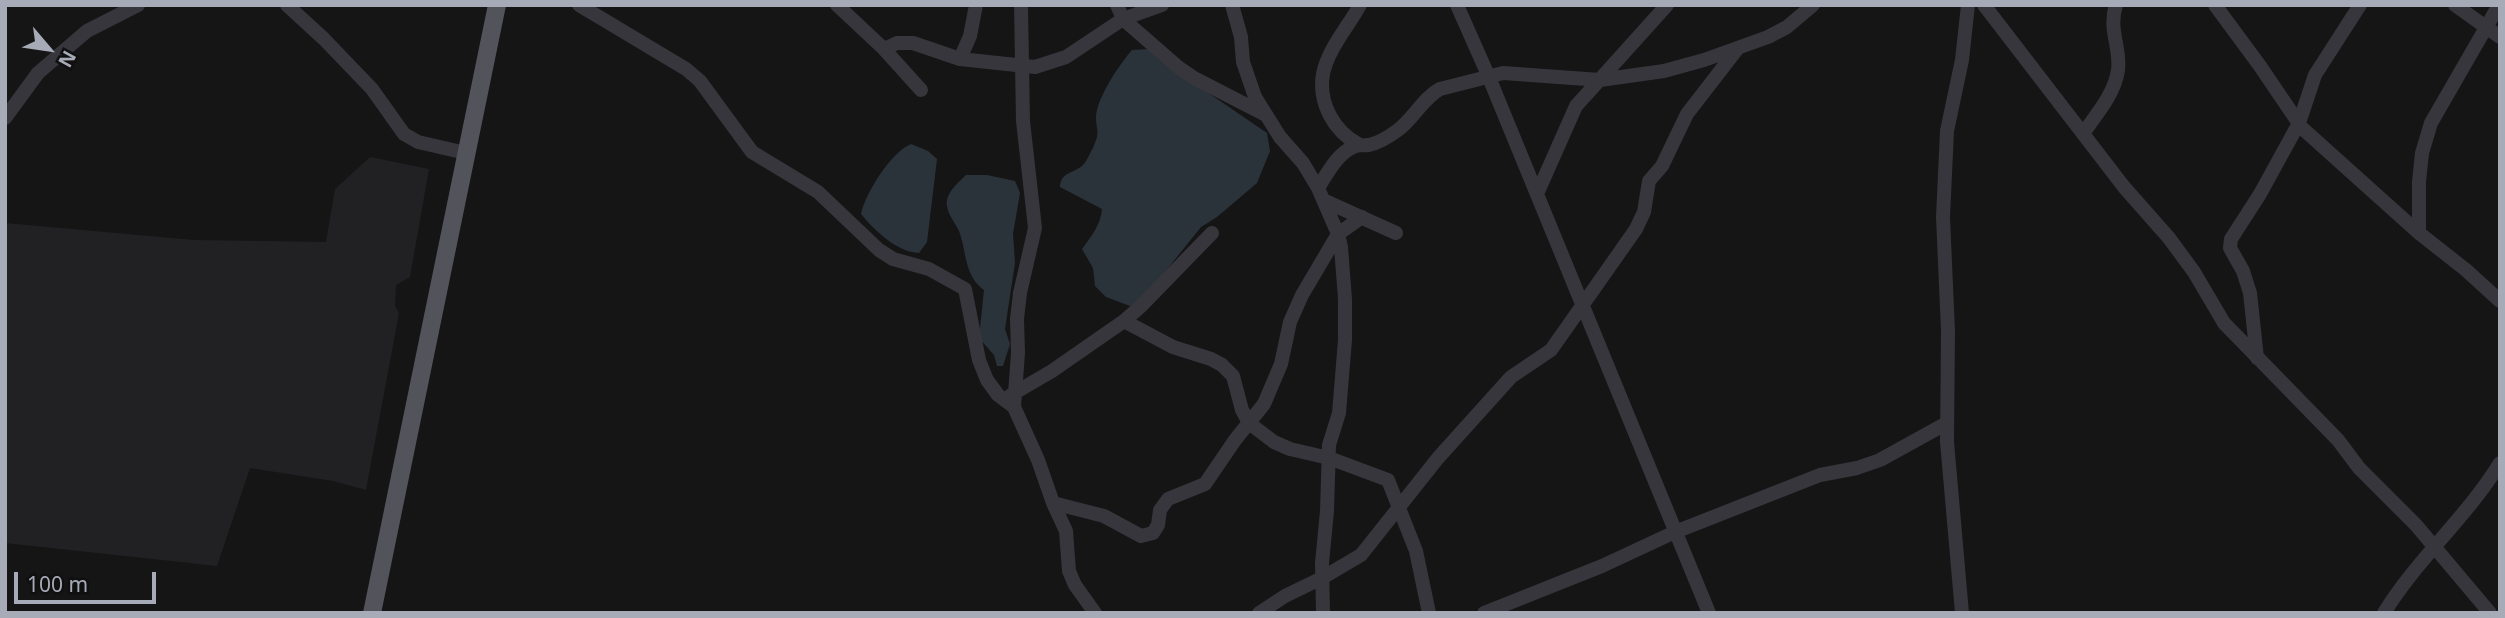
<!DOCTYPE html>
<html>
<head>
<meta charset="utf-8">
<style>
	body { margin:0 }
	#map { position:relative; width:2505px; height:618px; overflow:hidden; background:#151516; font-family:"Noto Sans",sans-serif }
	canvas { display:block }
	.frame { position:absolute; inset:0; border:7px solid #a6abb7; pointer-events:none }
	.north { position:absolute; left:14px; top:14px; width:70px; height:70px; -webkit-text-stroke:5px #101011; paint-order:stroke; rotate:119deg; font-size:19px; font-weight:700; line-height:28px; text-align:center; color:#a6abb7 }
	.north::after { content:''; display:block; margin:auto; width:24px; height:32px; background:#a6abb7; clip-path:polygon(50% 0,100% 100%,50% 72%,0 100%) }
	.scale { position:absolute; left:14px; top:572px; width:142px; height:32px; box-sizing:border-box; border:4px solid #a6abb7; border-top:0; padding-left:9px; font-size:21px; line-height:24px; white-space:nowrap; color:#a6abb7; -webkit-text-stroke:5px #101011; paint-order:stroke }
</style>
</head>
<body>
<div id="map">
<canvas width="2505" height="618"></canvas>
<div class="frame"></div>
<div class="north">N</div>
<div class="scale">100 m</div>
</div>
<script>
const g = document.querySelector('canvas').getContext('2d');
g.lineJoin = 'round';
function fill(path, color) { g.fillStyle = color; g.fill(path, 'evenodd'); }
function trace(path, color, width, dash) { g.strokeStyle = color; g.lineWidth = width; g.lineCap = dash ? 'butt' : 'round'; g.setLineDash(dash || []); g.stroke(path); }
const built = new Path2D(`
	M370,157l59,12 -19,108 -14,8 -1,21 4,7 -33,177 -33,-9 -83,-13 -33,98 -212,-23v-320l189,17 132,2 9,-53z`);
const water = new Path2D(`
	M1148,49l15,13 104,71 3,18 -13,32 -40,34 -16,10 -61,76 -10,3 -24,-9 -11,-11 -2,-18 -11,-19c9,-12 19,-25 20,-40l-42,-22c1,-15 12,-13 22,-21 4,-3 8,-13 11,-18 8,-18 3,-16 3,-31 1,-20 24,-53 36,-67z
	M911,144l17,7 9,8 -10,83 -8,11c-22,-1 -45,-23 -58,-39 4,-20 30,-62 50,-70z
	M966,175h21l28,6 5,12 -7,41 2,29 -10,66 5,15 -7,22h-6l-3,-11 -15,-17 5,-48c-20,-14 -17,-38 -25,-59 -3,-7 -11,-16 -12,-25 -2,-13 11,-23 19,-31z`);
const minor = new Path2D(`
	M287,5l37,34 48,50 32,45 14,8 48,11
	M579,5l107,64 14,12 52,71 66,40 61,58 14,9 36,10 36,20 14,71 8,20 11,15 16,12 24,53 15,43 13,28 3,40 6,14 20,28
	M837,5l47,44 37,41
	M1117,5l6,14 55,48 16,11 70,36
	M1232,5l9,32 2,25 12,35 25,40 23,26 15,25 20,46 3,13 4,52v41l-6,73 -10,32 -2,66 -5,52 1,50
	M1457,5l31,70 221,538
	M1984,5l140,182 45,51 25,34 30,51 114,117 21,28 57,57 74,88
	M2215,5l45,61 42,62 117,105 47,37 34,31
	M2455,5l45,32
	M884,49l13,-6h16l47,16 75,8 31,-10 57,-38 39,-14
	M960,59l10,-23 6,-31
	M5,118l33,-45 49,-42 51,-26
	M2084,132c13,-18 31,-39 34,-62 3,-22 -10,-40 -2,-65
	M1358,144c-24,-13 -40,-41 -35,-70 5,-25 25,-47 37,-69
	M1318,188c9,-14 19,-34 35,-41 6,-3 9,-1 16,-2 9,-2 21,-9 29,-15 16,-12 25,-32 42,-41l63,-16 97,7 64,-9 40,-11 64,-23 19,-10 26,-22
	M1537,194l39,-88 91,-101
	M1325,201l71,32
	M2419,233v-51l3,-29 9,-30 68,-118
	M1124,321l49,26 38,12 11,6 11,11 9,34 7,13 25,19 16,7 39,9 59,22 28,71 13,62
	M2257,358l-7,-65 -7,-22 -13,-23 1,-9 29,-45 39,-71 16,-48 45,-70
	M1011,395l41,-24 72,-50 16,-14 72,-74
	M1014,407l4,-54 -1,-34 3,-26 15,-65 -12,-107 -2,-116
	M1053,503l51,13 37,20 12,-3 5,-8 2,-15 8,-11 37,-15 30,-44 29,-36 17,-40 9,-42 12,-27 36,-61 24,-17
	M1259,613l26,-17 37,-18 39,-23 77,-97 73,-81 40,-27 85,-121 8,-17 5,-31 13,-15 25,-52 51,-66
	M1484,613l118,-47 73,-34 145,-57 37,-7 23,-8 67,-37
	M1962,613l-15,-171 1,-111 -5,-114 4,-86 15,-71 6,-55
	M2384,613c33,-54 83,-96 116,-150`);
const major = new Path2D(`
	M372,613l125,-608`);
fill(built, '#212123');
fill(water, '#2b333a');
trace(minor, '#36363c', 14);
trace(major, '#52535b', 18);
</script>
</body>
</html>
